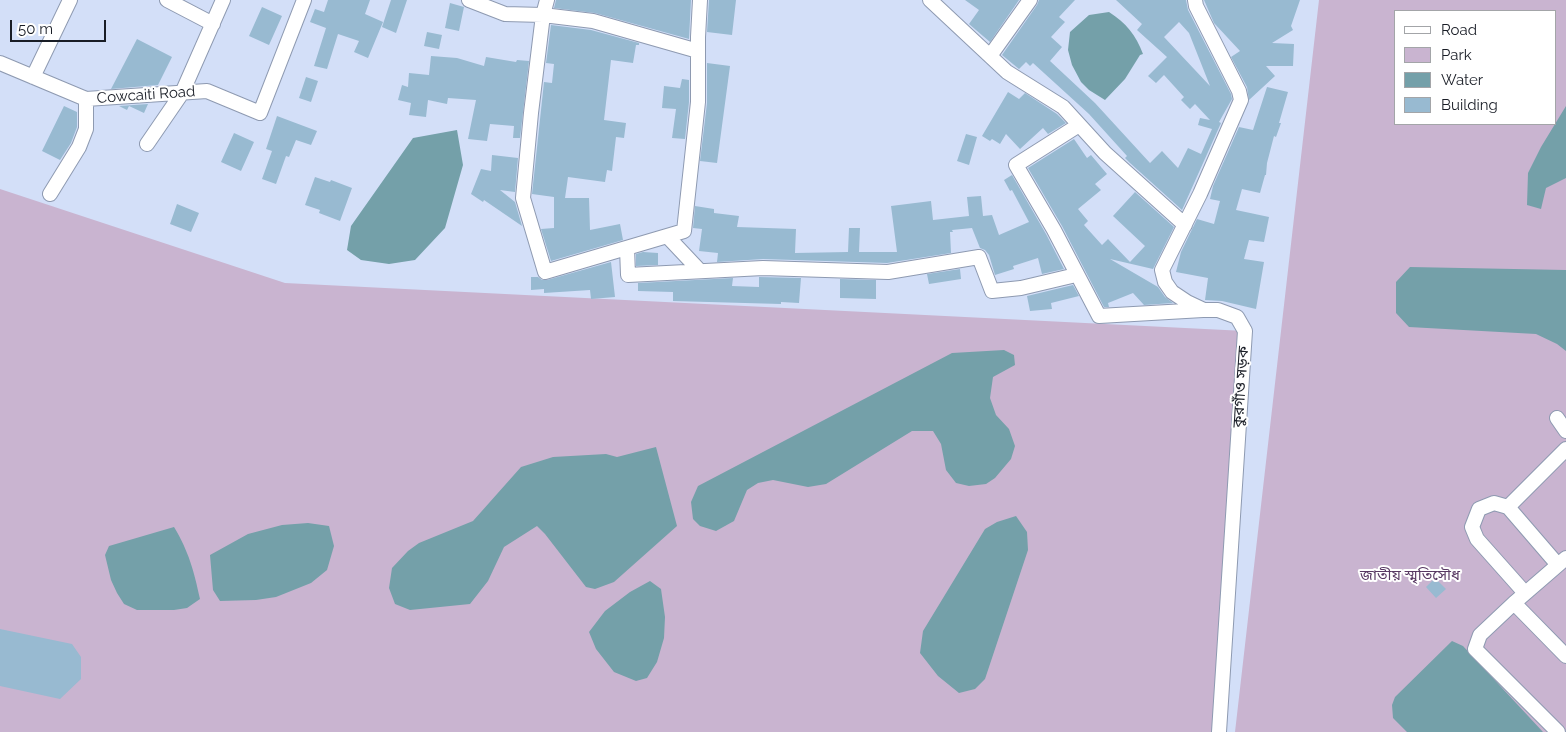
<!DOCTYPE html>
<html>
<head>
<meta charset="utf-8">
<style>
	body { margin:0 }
	#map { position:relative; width:1566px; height:732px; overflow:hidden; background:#d3dff8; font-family:Raleway,sans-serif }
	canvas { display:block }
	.legend { position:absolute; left:1394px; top:10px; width:162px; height:115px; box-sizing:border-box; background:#fff; border:1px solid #a3a5a8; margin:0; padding:6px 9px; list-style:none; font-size:15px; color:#191d26 }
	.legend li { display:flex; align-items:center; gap:10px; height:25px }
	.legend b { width:25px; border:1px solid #a3a5a8 }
	.scale { position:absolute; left:10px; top:20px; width:96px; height:22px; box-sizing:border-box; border:2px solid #191d26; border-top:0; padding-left:6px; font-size:15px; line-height:18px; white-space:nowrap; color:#191d26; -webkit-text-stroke:4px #fff; paint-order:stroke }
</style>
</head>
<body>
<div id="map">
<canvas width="1566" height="732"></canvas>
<ul class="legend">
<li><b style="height:6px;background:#fff"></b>Road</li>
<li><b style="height:14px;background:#c9b4d0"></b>Park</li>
<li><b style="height:14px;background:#74a0a9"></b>Water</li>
<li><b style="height:14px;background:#98bad1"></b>Building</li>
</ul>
<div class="scale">50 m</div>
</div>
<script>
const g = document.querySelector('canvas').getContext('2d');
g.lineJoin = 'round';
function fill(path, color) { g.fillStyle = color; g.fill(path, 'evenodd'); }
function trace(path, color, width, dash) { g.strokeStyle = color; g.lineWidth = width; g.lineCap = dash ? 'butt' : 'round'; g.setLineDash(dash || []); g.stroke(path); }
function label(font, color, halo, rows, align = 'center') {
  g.font = font + ' Raleway,"Noto Sans Bengali",sans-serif'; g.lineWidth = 4; g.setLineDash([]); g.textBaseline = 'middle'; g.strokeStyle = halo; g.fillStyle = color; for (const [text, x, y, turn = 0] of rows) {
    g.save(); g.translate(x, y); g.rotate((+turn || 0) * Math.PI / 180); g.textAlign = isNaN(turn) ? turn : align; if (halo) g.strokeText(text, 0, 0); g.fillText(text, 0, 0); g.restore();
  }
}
const green = new Path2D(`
	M1319,0h247v732h-331zM1395,11h160v113h-160z
	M0,189l285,94 960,48 -26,401h-1219z`);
const water = new Path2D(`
	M1109,12c17,11 27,23 34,42l-3,1 -15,24 -20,21 -16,-10 -8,-8 -9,-17 -4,-15 2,-18 19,-17z
	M1566,106v72l-20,10 -5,21 -14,-4 1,-32 13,-26z
	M457,130l6,35 -18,63 -30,32 -26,4 -28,-4 -14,-10 4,-24 62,-88z
	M1410,267l156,3v81l-9,-7 -21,-10 -127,-7 -13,-14v-31z
	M1004,350l10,5 1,10 -22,12 -3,21 6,17 13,14 6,17 -4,13 -16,19 -9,6 -17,2 -13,-3 -10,-13 -5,-26 -8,-13h-21l-86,53 -18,3 -35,-7 -15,3 -11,7 -13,31 -18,10 -16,-5 -7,-7 -2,-17 7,-16 254,-133z
	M656,447l21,79 -63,56 -19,7 -9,-2 -41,-53 -8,-8 -33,21 -16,34 -18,23 -60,6 -15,-6 -6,-16 3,-20 16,-17 11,-8 54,-22 48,-54 32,-10 53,-3 11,3z
	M1016,516l11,16 1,18 -43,129 -10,10 -16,4 -21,-17 -18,-23 3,-22 62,-102 12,-7z
	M308,523l21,3 5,20 -7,24 -16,13 -35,14 -20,3 -36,1 -7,-11 -3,-35 38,-21 34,-9z
	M174,527c15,25 20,44 26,72l-13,9 -13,2h-37l-13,-6 -7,-11 -6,-13 -6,-25 4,-9z
	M650,581l11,8 4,28 -1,21 -7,24 -10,16 -11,3 -22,-9 -18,-23 -7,-17 16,-21 25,-19z
	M1452,641l11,5 80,86h-136l-14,-14 -1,-13 3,-8z`);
const building = new Path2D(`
	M328,0h42l-5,14 18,8 -15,36 -14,-6 5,-11 -21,-7 -11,35 -13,-3 12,-38 -16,-6 5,-13 9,3z
	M391,0h16l-11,33 -14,-6z
	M556,0h135l-2,39 -94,-26 -41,-5z
	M709,0h27l-4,35 -25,-3z
	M965,0h54l-29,42 -21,-18 10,-14z
	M1039,0h36l-16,17 6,5 -14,15 11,10 -12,14 45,42 55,60 12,-12 16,17 10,-20 13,6 11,-25 -14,-4 2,-7 10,2 -15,-16 -5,5 -9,-9 3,-3 -20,-22 -8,8 -8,-7 19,-19 -30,-27 5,-6 -26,-24h70l2,10 43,84 1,5 -13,23 2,1 -39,87 -52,-47 -5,-5 2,-2 -38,-42 -56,-51 -3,3 -4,-4 -7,7 -17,-14 35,-50zM1179,22l10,11 21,53 -46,-49z
	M1204,0h96l-9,26 2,4 -21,13 22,1 -1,22h-27l9,10 -26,24 -2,-13 -16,-30 9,-6 -26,-28z
	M450,3l14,4 -5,24 -14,-3z
	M262,7l20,9 -13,29 -20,-9z
	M551,25l40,5 48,13v2h-3l-3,18 -22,-3 -7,60 22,3 -2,15 -8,-1 -4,34 -5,-1 -2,12 -37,-5 -3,21h24l1,32 30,-6 3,16 -72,21 -10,-32 13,-1v-31l-22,-3 12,-112 8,1 2,-19 -8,-1z
	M427,32l15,3 -3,14 -15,-3z
	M137,39l35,18 -14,28 -47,4z
	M431,56l26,2 27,8 2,-9 30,5 1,-2 12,1 -9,77h-7l1,-12 -24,-2 -3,17 -19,-2 8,-39 -28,-2 -1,6 -19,-4 -2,17 -17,-2 2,-12 -13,-3 4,-15 6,2 1,-14 20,2z
	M707,63l23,3 -13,97 -17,-2 7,-58z
	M306,77l12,4 -7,21 -12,-4z
	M682,79l7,1v22l-4,37 -13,-1 4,-29 -14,-1 2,-22 16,2z
	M1267,87l21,5 -9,31h2l-5,14 -2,-1 -7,27 -1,12h-1l-5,18 -18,-4 -6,21 33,7 -5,25 -15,-2 -5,19 20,3 -8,47 -34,-8 -17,-1 3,-22 -32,-6 5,-20 16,-33 17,5 6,-23 -10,-2 3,-13 26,-59 14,3z
	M1008,92l11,7 6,-6 32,21 9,9 -18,11 -5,-6 -23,21 -14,-15 -6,10 -8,-5 -2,2 -8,-5z
	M148,104l-4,9 -15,-7 -2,4 -8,-4z
	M64,106l13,6v15l-6,16 -11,17 -18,-9z
	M277,116l40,15 -6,14 -15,-5 -7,17 -3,-1 -10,28 -14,-5 10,-28 -6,-2z
	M234,133l20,9 -13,29 -20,-9z
	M966,134l11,3 -8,28 -12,-4z
	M1074,139l13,19 4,-3 16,19 -12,10 6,6 -23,19 10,12 -4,4 18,20 6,-6 22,23 15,-16 -32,-30 22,-24 39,35 -21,42 -43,-10 48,28 7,10 8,6 -29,2 -11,-12 -25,10 1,4h-5l-42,-81 -34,-58z
	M492,155l26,3 -3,34 -15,-2 15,12 7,24 -38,-26 -1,2 -12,-8 10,-25 10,2z
	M1012,175l34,59 18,35 -22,5 -4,-16 -25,8 1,3 -19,6 -6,-20 -4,-5 -5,-2 -8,-20 -20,2 1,2h-3l1,21 -64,10 -124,-4 -46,3 1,-9 -19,-2 3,-22 -9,-1 2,-22 19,3v4l25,3 -2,11 59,2 -1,24 53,-1 1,-24h11l-1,24h38l-6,-46 40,-5 2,19 36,-4 -2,-19 14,-1 2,20 9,-1 7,20 30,-13 -17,-32 -2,1 -6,-11z
	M315,177l15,5 1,-2 21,8 -12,33 -21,-8 1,-3 -15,-5z
	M177,204l22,9 -8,19 -21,-8z
	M643,252l15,1v12l-22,1v-12z
	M611,262l4,35 -24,2 -1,-9 -46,3v-4l-13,1v-13h7l4,3h5z
	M960,269l1,10 -32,5 -2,-10z
	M759,277l42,1 -2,25 -18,-1v2l-108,-3v-9l-35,-1v-8l95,-5 -1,8 27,1z
	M840,279l36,1v19l-36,-1z
	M1073,285l6,11 -28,7 1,6 -22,2 -3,-15z
	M1435,578l11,11 -10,9 -10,-11z
	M0,629l72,15 9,13v22l-21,20 -60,-13z`);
const minor = new Path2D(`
	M167,0l46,24
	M469,0l36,14 38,1 50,6 105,30
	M547,0l-4,15 -12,98 -8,85 22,74 139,-41 14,-129v-65l2,-37
	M930,0l77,72 56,35 42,46 80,72
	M1195,0l1,6 43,85 2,9 -41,94 -38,76 3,12 7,10 15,10 17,8h14l19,7 8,14 -26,401
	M990,56l40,-56
	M0,63l86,36v30l-7,18 -29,47
	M33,77l37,-77
	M86,99l121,-8 53,22 44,-113
	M1079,125l-63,40 38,65 45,86 104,-6
	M147,144l35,-51 41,-93
	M667,236l33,35
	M627,248l1,27 135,-7 125,4 91,-15 13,34 29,-3 55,-13
	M1557,418l9,13
	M1508,507l58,-58
	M1566,558l-52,45 52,53
	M1525,593l-48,-54 -5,-12 7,-18 15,-6 14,4 50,58
	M1514,603l-34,32 -5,14 83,83`);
const streetNames = [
	["Cowcaiti Road",146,95,-4],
	["কুরগাঁও সড়ক",1241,387,-86]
];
const parkNames = [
	["জাতীয় স্মৃতিসৌধ",1410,575]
];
fill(green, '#c9b4d0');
fill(water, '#74a0a9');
fill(building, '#98bad1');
trace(minor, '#8e9ab1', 16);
trace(minor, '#fff', 14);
label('15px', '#191d26', '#fff', streetNames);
label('15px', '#583963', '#fff', parkNames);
</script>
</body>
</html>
